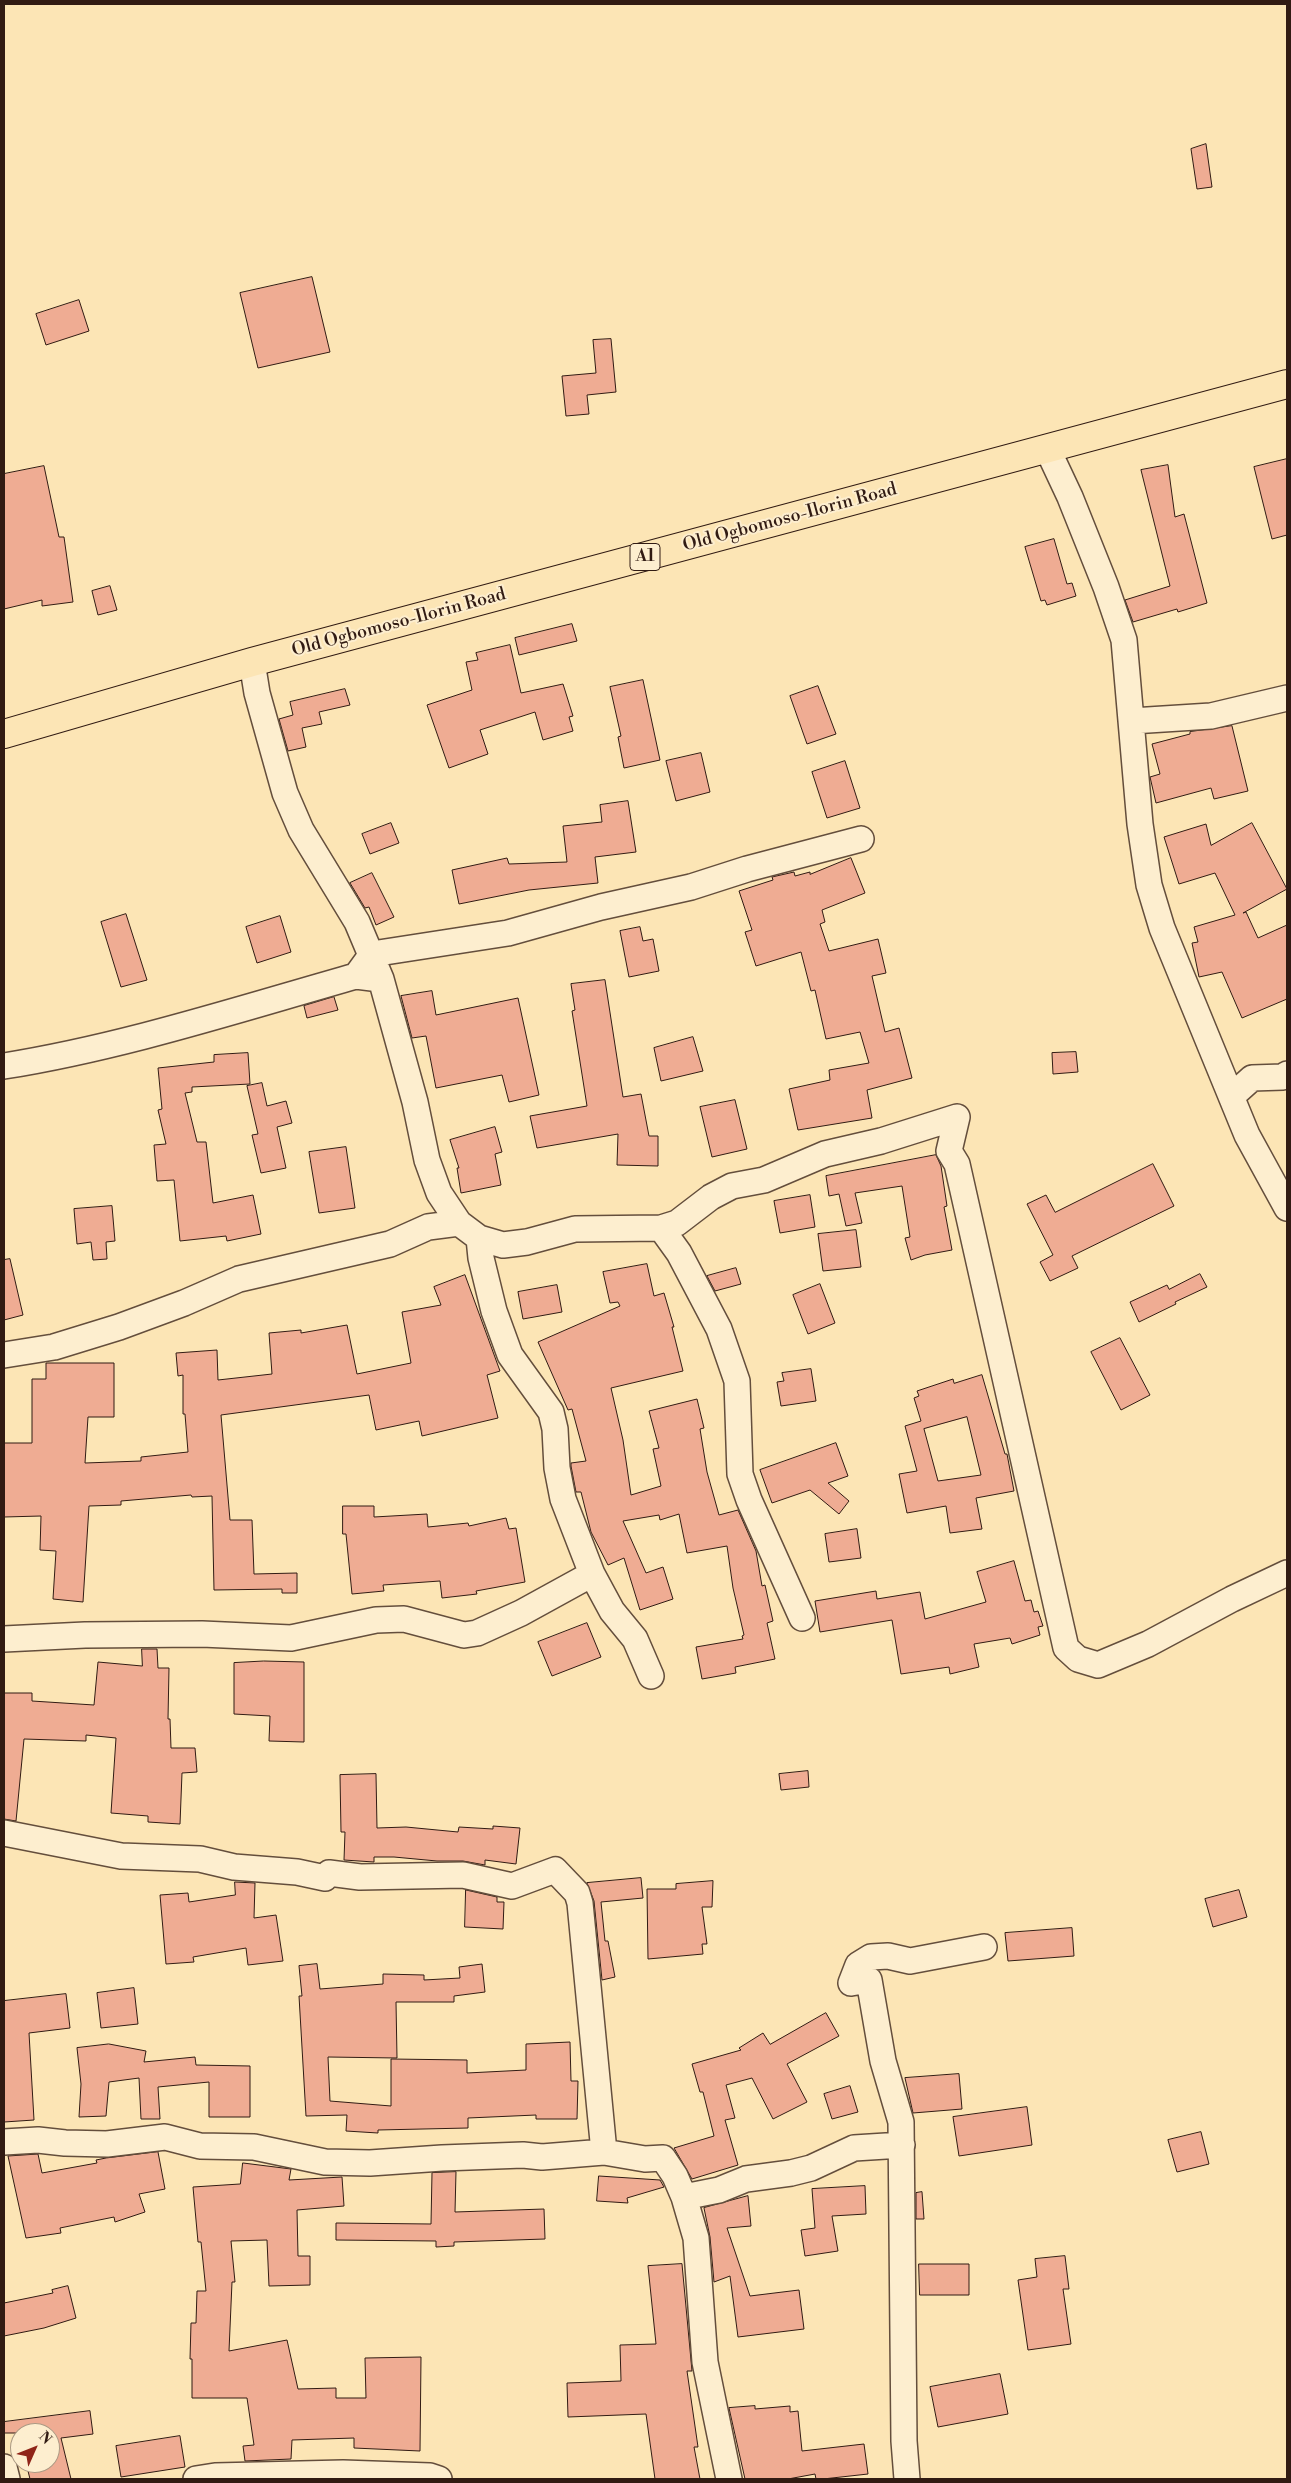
<!DOCTYPE html>
<html>
<head>
<meta charset="utf-8">
<style>
	body { margin:0 }
	#map { position:relative; width:1291px; height:2483px; overflow:hidden; background:#fce5b5; font-family:"Libre Bodoni",serif }
	canvas { display:block }
	.frame { position:absolute; inset:0; border:5px solid #311b13; pointer-events:none }
	.north { position:absolute; left:10px; top:2423px; width:50px; height:50px; box-sizing:border-box; background:#fdeecf; border:1px solid #ab9a84; border-radius:50%; rotate:46deg; font-size:14px; font-weight:700; line-height:20px; text-align:center; color:#311b13 }
	.north::after { content:''; display:block; margin:auto; width:18px; height:22px; background:#8f2418; clip-path:polygon(50% 0,100% 100%,50% 72%,0 100%) }
</style>
</head>
<body>
<div id="map">
<canvas width="1291" height="2483"></canvas>
<div class="frame"></div>
<div class="north">N</div>
</div>
<script>
const g = document.querySelector('canvas').getContext('2d');
g.lineJoin = 'round';
function fill(path, color) { g.fillStyle = color; g.fill(path, 'evenodd'); }
function trace(path, color, width, dash) { g.strokeStyle = color; g.lineWidth = width; g.lineCap = dash ? 'butt' : 'round'; g.setLineDash(dash || []); g.stroke(path); }
function label(font, color, halo, rows, align = 'center') {
  g.font = font + ' "Libre Bodoni",serif'; g.lineWidth = 4; g.setLineDash([]); g.textBaseline = 'middle'; g.strokeStyle = halo; g.fillStyle = color; for (const [text, x, y, turn = 0] of rows) {
    g.save(); g.translate(x, y); g.rotate((+turn || 0) * Math.PI / 180); g.textAlign = isNaN(turn) ? turn : align; if (halo) g.strokeText(text, 0, 0); g.fillText(text, 0, 0); g.restore();
  }
}
const building = new Path2D(`
	M1206,144l6,43 -15,2 -6,-40z
	M312,277l18,75 -72,16 -18,-75z
	M79,300l10,31 -43,14 -10,-31z
	M611,339l5,53 -29,3 2,19 -23,2 -4,-40 34,-3 -3,-33z
	M1287,459v76l-15,4 -18,-72z
	M1168,465l7,52 9,-3 23,89 -29,9 -1,-3 -44,13 -8,-22 45,-14 -29,-116z
	M44,466l15,71h5l9,65 -31,4v-6l-38,9v-135z
	M1054,539l13,45 5,-1 4,13 -29,9 -2,-5 -4,1 -16,-54z
	M110,586l7,24 -19,5 -6,-24z
	M572,624l5,17 -58,14 -4,-17z
	M510,645l11,48 42,-9 10,32 -4,1 4,14 -30,9 -8,-28 -55,18 8,24 -39,14 -22,-63 45,-15 -6,-28 12,-2 -2,-7z
	M643,680l17,80 -36,8 -6,-31 3,-1 -11,-49z
	M818,686l18,48 -29,10 -17,-48z
	M345,689l5,16 -31,7 3,12 -20,4 4,19 -18,4 -9,-32 14,-4 -3,-13z
	M1232,726l16,65 -34,8 -3,-11 -55,15 -6,-26 10,-3 -8,-30 38,-10v-2z
	M701,753l9,39 -34,9 -10,-40z
	M845,761l15,47 -33,10 -15,-46z
	M628,801l8,51 -41,5 3,26 -69,7 -70,14 -7,-34 55,-12 2,6 58,-2 -4,-36 39,-4 -2,-17z
	M391,823l8,20 -29,11 -8,-20z
	M1252,823l35,66 -44,24 3,-1 12,26 29,-13v74l-45,19 -20,-46 -23,5 -7,-34 6,-1 -4,-15 41,-12 -20,-42 -36,11 -15,-47 42,-13 5,21z
	M851,858l14,35 -43,17 3,12 -5,2 9,27 49,-12 8,34 -14,3 13,56 14,-4 13,50 -45,12 5,28 -74,12 -9,-41 41,-9 -1,-10 40,-7 -9,-31 -34,7 -11,-49 -4,1 -10,-39 -45,14 -11,-34 7,-2 -13,-39 34,-11 -1,-3 22,-5 1,4 15,-4v2z
	M372,873l22,44 -18,8 -7,-18 -4,1 -15,-25z
	M126,914l21,66 -26,7 -20,-65z
	M280,916l11,36 -34,11 -11,-36z
	M640,927l3,14 10,-2 6,32 -30,6 -9,-46z
	M605,980l18,117 18,-3 8,42h9v30l-41,-1 1,-31 -81,14 -7,-32 57,-10 -15,-95 3,-1 -4,-26z
	M432,991l4,24 82,-17 21,97 -30,7 -7,-27 -66,13 -10,-52 -14,2 -11,-42z
	M334,997l4,13 -31,8 -3,-12z
	M693,1037l10,34 -42,10 -7,-33z
	M1076,1052l2,20 -25,2 -1,-21z
	M248,1053l2,31 -58,3v5l-7,1 12,49h9l7,61 40,-8 8,39 -34,7 -1,-5 -46,5 -6,-61 -17,1 -3,-36 12,-1 -8,-34 4,-1 -4,-41 56,-6v-7z
	M262,1083l5,23 19,-5 6,22 -15,4 9,41 -25,5 -9,-38 6,-1 -11,-48z
	M735,1100l12,49 -35,8 -12,-50z
	M495,1127l7,25 -7,2 6,31 -40,8 -4,-25h2l-9,-28z
	M346,1147l9,61 -36,5 -10,-61z
	M936,1155l5,11 6,40 -3,1 8,43 -27,5 -14,5 -6,-22 5,-1 -8,-51 -47,7 7,30 -16,3 -7,-32 -10,2 -3,-20z
	M1153,1164l21,42 -102,50 6,12 -28,13 -10,-19 13,-7 -26,-51 19,-9 9,17z
	M810,1195l5,32 -35,6 -6,-32z
	M112,1206l3,35 -9,1 1,17 -14,1 -2,-18 -14,2 -3,-35z
	M856,1230l5,37 -38,4 -5,-37z
	M10,1259l13,56 -19,5v-60z
	M647,1264l7,32 10,-3 10,34h-2l11,44 -72,17 12,52 8,55 30,-9 -8,-37 6,-1 -10,-37 48,-12 7,29 -4,1 7,43 12,43 19,-5 18,41 6,35 3,-1 8,36 -6,2 8,36 -40,8 1,6 -34,6 -6,-32 47,-8 -1,-3 2,-1 -11,-47 -6,-42 -40,7 -8,-39 -19,6 -1,-5 -36,6 23,52 17,-6 10,32 -33,11 -16,-52 -16,7 -17,-33 -10,-40h-5l-5,-26v-3l15,-2 -14,-52 -4,1 -30,-68 82,-36 -2,-4 -8,1 -7,-31z
	M736,1268l5,16 -26,7 -8,-15z
	M1200,1274l7,13 -32,15 1,2 -37,18 -9,-20 37,-17 2,4z
	M465,1275l35,96 -13,4 11,43 -76,18 -3,-15 -43,9 -7,-35 -148,20 9,105h22l2,54 43,-1v20h-15v-4l-68,1 -2,-94 -20,1 -1,-2 -70,6v4l-32,1 -6,96 -30,-3 3,-48 -16,-1 1,-34 -37,1v-74h28v-64h14v-16h68v54h-26l-3,46 56,-2v-4l47,-5 -3,-38h-2v-39l-5,1 -2,-23 41,-3 1,30 54,-6 -3,-41 32,-3v3l46,-8 10,49 54,-11 -9,-51 39,-7 -7,-18z
	M820,1284l15,39 -27,11 -15,-39z
	M557,1285l5,27 -39,7 -5,-27z
	M1120,1338l30,57 -29,15 -30,-58z
	M811,1369l5,32 -35,5 -4,-24 7,-1 -2,-8z
	M982,1375l23,79h2l7,37 -38,7 6,31 -32,4 -4,-27 -39,7 -8,-39 18,-3 -12,-45 16,-5 -7,-23 5,-2 -2,-5 36,-12 1,4zM967,1417l14,58 -43,6 -14,-52z
	M836,1443l12,33 -20,7 21,18 -10,13 -29,-24 -38,13 -12,-33z
	M343,1506h31v11l53,-3 1,13 40,-4 1,3 37,-8 3,11 7,-1 9,54 -49,9 1,3 -35,4 -2,-17 -57,4 1,6 -32,3 -6,-60h-3z
	M857,1529l4,29 -32,4 -4,-28z
	M1014,1561l11,40 6,-1 3,12 4,-1 5,15 -5,1 2,8 -28,9 -2,-6 -36,6 5,23 -29,7 -1,-7 -48,7 -9,-54 -72,12 -5,-31 61,-10 1,8 43,-7 5,27 61,-17 -9,-30z
	M587,1623l14,34 -49,19 -14,-34z
	M142,1649h15l1,19h11l-1,51h2l1,29h24l2,24 -15,1 -2,51 -32,-2v-6l-37,-3 5,-75 -30,-3v6l-62,-2 -8,82 -12,-2v-126h28v8l62,4 4,-43 44,4z
	M264,1661l40,1v80l-35,-1 1,-25 -36,-2v-51z
	M808,1771l1,16 -28,3 -2,-16z
	M376,1774l1,54 29,-1 52,5 1,-5 34,2v-3l27,2 -4,36 -31,-4v5l-22,-4h-26l-43,-4h-20v5l-30,-2 1,-28h-4l-1,-57z
	M641,1878l2,20 -42,4 4,39h3l7,36 -13,3 -8,-79 -7,-18z
	M713,1881l-1,26h-10l5,37h-5l1,10 -55,5 -1,-70h29v-5z
	M235,1882l20,1 -1,35 22,-3 7,46 -35,4 -2,-17 -53,9 1,5 -28,2 -6,-69 28,-2 1,9 46,-7z
	M466,1890l31,7v5h7l-1,27 -38,-2z
	M1239,1890l8,27 -34,10 -8,-28z
	M1072,1928l2,28 -66,5 -3,-28z
	M317,1964l3,25 63,-5v-10l41,1v5l36,-2 -1,-11 23,-3 3,28 -31,4v6h-58l1,56 -69,-1 2,44 61,5v-47l76,1v13l59,-3v-26l44,-2 1,39h7l-1,38h-41v-4l-68,3v10l-90,2v3l-32,-2 1,-16 -41,1 -7,-120h3l-3,-30z
	M134,1988l4,36 -37,4 -4,-35z
	M66,1994l4,34 -41,5 5,87 -30,2v-121z
	M826,2013l13,23 -52,28 20,38 -34,17 -21,-41 -26,7 9,33 -10,2 13,45 -46,14 -18,-31 40,-12 -11,-44h-3l-8,-28 49,-14 -2,-2 24,-15 7,11z
	M109,2044l37,7 -2,11 51,-5 1,8 54,1v51h-41v-35l-51,5 2,32h-19l-2,-41 -30,4 -3,34 -27,1 2,-33 -4,-36z
	M959,2074l3,35 -49,4 -8,-35z
	M850,2086l8,26 -26,7 -8,-25z
	M1027,2107l5,38 -73,11 -6,-39z
	M1201,2132l8,32 -32,8 -9,-32z
	M158,2152l7,37 -26,5 6,18 -30,10 -1,-5 -54,11 1,5 -35,5 -18,-82 30,-2 4,19 55,-10 -1,-3 10,-2z
	M243,2163l48,6 -2,11 53,-3 2,29 -47,4 1,46h12v29l-41,1 -2,-46 -36,1 4,41h-3l-3,69 58,-11 11,49 38,-1v10h30l-1,-40 56,-1 -1,94 -66,-3v-10l-62,2 -1,19 -46,2 -2,-15 11,-1 -7,-47h-55v-39h-2l1,-36h5l1,-32h9l-5,-49h-3l-5,-55 47,-3z
	M456,2172l-1,40 89,-3 1,30 -91,3v4l-18,1v-6l-100,-1v-17l95,1 1,-51z
	M599,2176l61,4 4,7 -37,11 1,5 -31,-2z
	M865,2186l1,28 -34,2 6,35 -33,5 -4,-26 14,-2 -3,-39z
	M922,2192l2,27h-8v-26z
	M748,2196l3,30 -24,2 23,68 49,-6 5,39 -66,8 -8,-61 -16,6 -4,-45 -6,-29z
	M1065,2256l4,33h-6l8,55 -43,6 -10,-70 19,-3 -2,-18z
	M682,2264l10,107h-5l11,76h-4l6,32h-45l-9,-65 -78,3 -1,-34 54,-2 -1,-36 36,-1 -8,-78z
	M919,2264h50v31h-49z
	M68,2286l8,32 -32,10 -40,8v-33l49,-10 -1,-3z
	M1000,2374l8,40 -70,13 -8,-40z
	M755,2406v3l35,-3v6l8,-1 4,40 62,-7 4,30 -45,5h-7l-1,-5 -27,5h-43l-16,-71z
	M90,2411l3,23 -32,4 10,41h-41l-4,-16h24v-30h-46v-11z
	M180,2436l5,31 -64,10 -5,-31z`);
const minor = new Path2D(`
	M1047,448l23,49 36,90 18,53 16,184 9,61 13,43 85,207 40,73
	M252,662l5,31 28,100 16,37 56,92 24,57 34,123 12,58 12,33 20,30 20,15 24,7 24,-3 48,-13 86,-1 16,-5 34,-26 21,-11 32,-6 61,-26 56,-13 76,-24 -8,34 8,13 109,484 12,11 20,6 50,-21 84,-45 55,-26
	M1132,721l79,-5 76,-18
	M356,976l16,-22 136,-21 93,-26 90,-20 56,-18 114,-30
	M4,1066c119,-19 235,-57 352,-90l16,2
	M1232,1096l20,-18 31,-1 4,-3
	M661,1228l18,25 40,76 18,52 3,93 9,26 53,118
	M479,1238l2,20 13,53 16,44 41,57 4,17 2,39 6,31 29,75 20,37 23,28 16,37
	M4,1355l50,-8 65,-20 65,-24 55,-24 151,-35 38,-17 31,-4
	M4,1639l81,-4 117,-1 89,4 85,-18 28,-1 60,16 13,-2 44,-20 71,-39
	M4,1833l117,23 79,3 34,8 63,5 28,6 4,-5 31,4 103,-2 49,11 43,-16 22,23 3,10 24,249
	M4,2142l34,-2 27,3 42,1 58,-7 35,9 54,1 71,15 45,1 72,-5 81,-3 19,2 62,-5 41,7 18,-1 12,18 9,21 35,-7 27,-11 45,-6 20,-5 43,-20 48,-3
	M684,2197l12,41 9,124 24,117
	M4,2467l3,12
	M196,2479l19,-3 128,-3 87,3 9,3
	M907,2479l-3,-38 -3,-319 -18,-61 -14,-81 -18,3 7,-18 13,-8 17,-1 22,5 74,-14`);
const highway = new Path2D(`
	M4,734l248,-72 1035,-278`);
const shields = [
	[645,557,30]
];
const shieldNames = [
	["A1",645,557]
];
const streetNames = [
	["Old Ogbomoso-Ilorin Road",790,518,-15],
	["Old Ogbomoso-Ilorin Road",399,623,-15]
];
fill(building, '#efac93');
trace(building, '#311b13', 1);
trace(minor, '#644e3c', 28);
trace(highway, '#311b13', 30);
trace(minor, '#fdeecf', 25);
trace(highway, '#fce5b5', 28);
for (const [x, y, w] of shields) { const box = new Path2D(); box.roundRect(x - w / 2, y - 13.5, w, 27, 4); g.fillStyle = '#fdeecf'; g.fill(box); trace(box, '#311b13', 1); }
label('bold 16px', '#311b13', null, shieldNames);
label('18px', '#311b13', '#fdeecf', streetNames);
</script>
</body>
</html>
